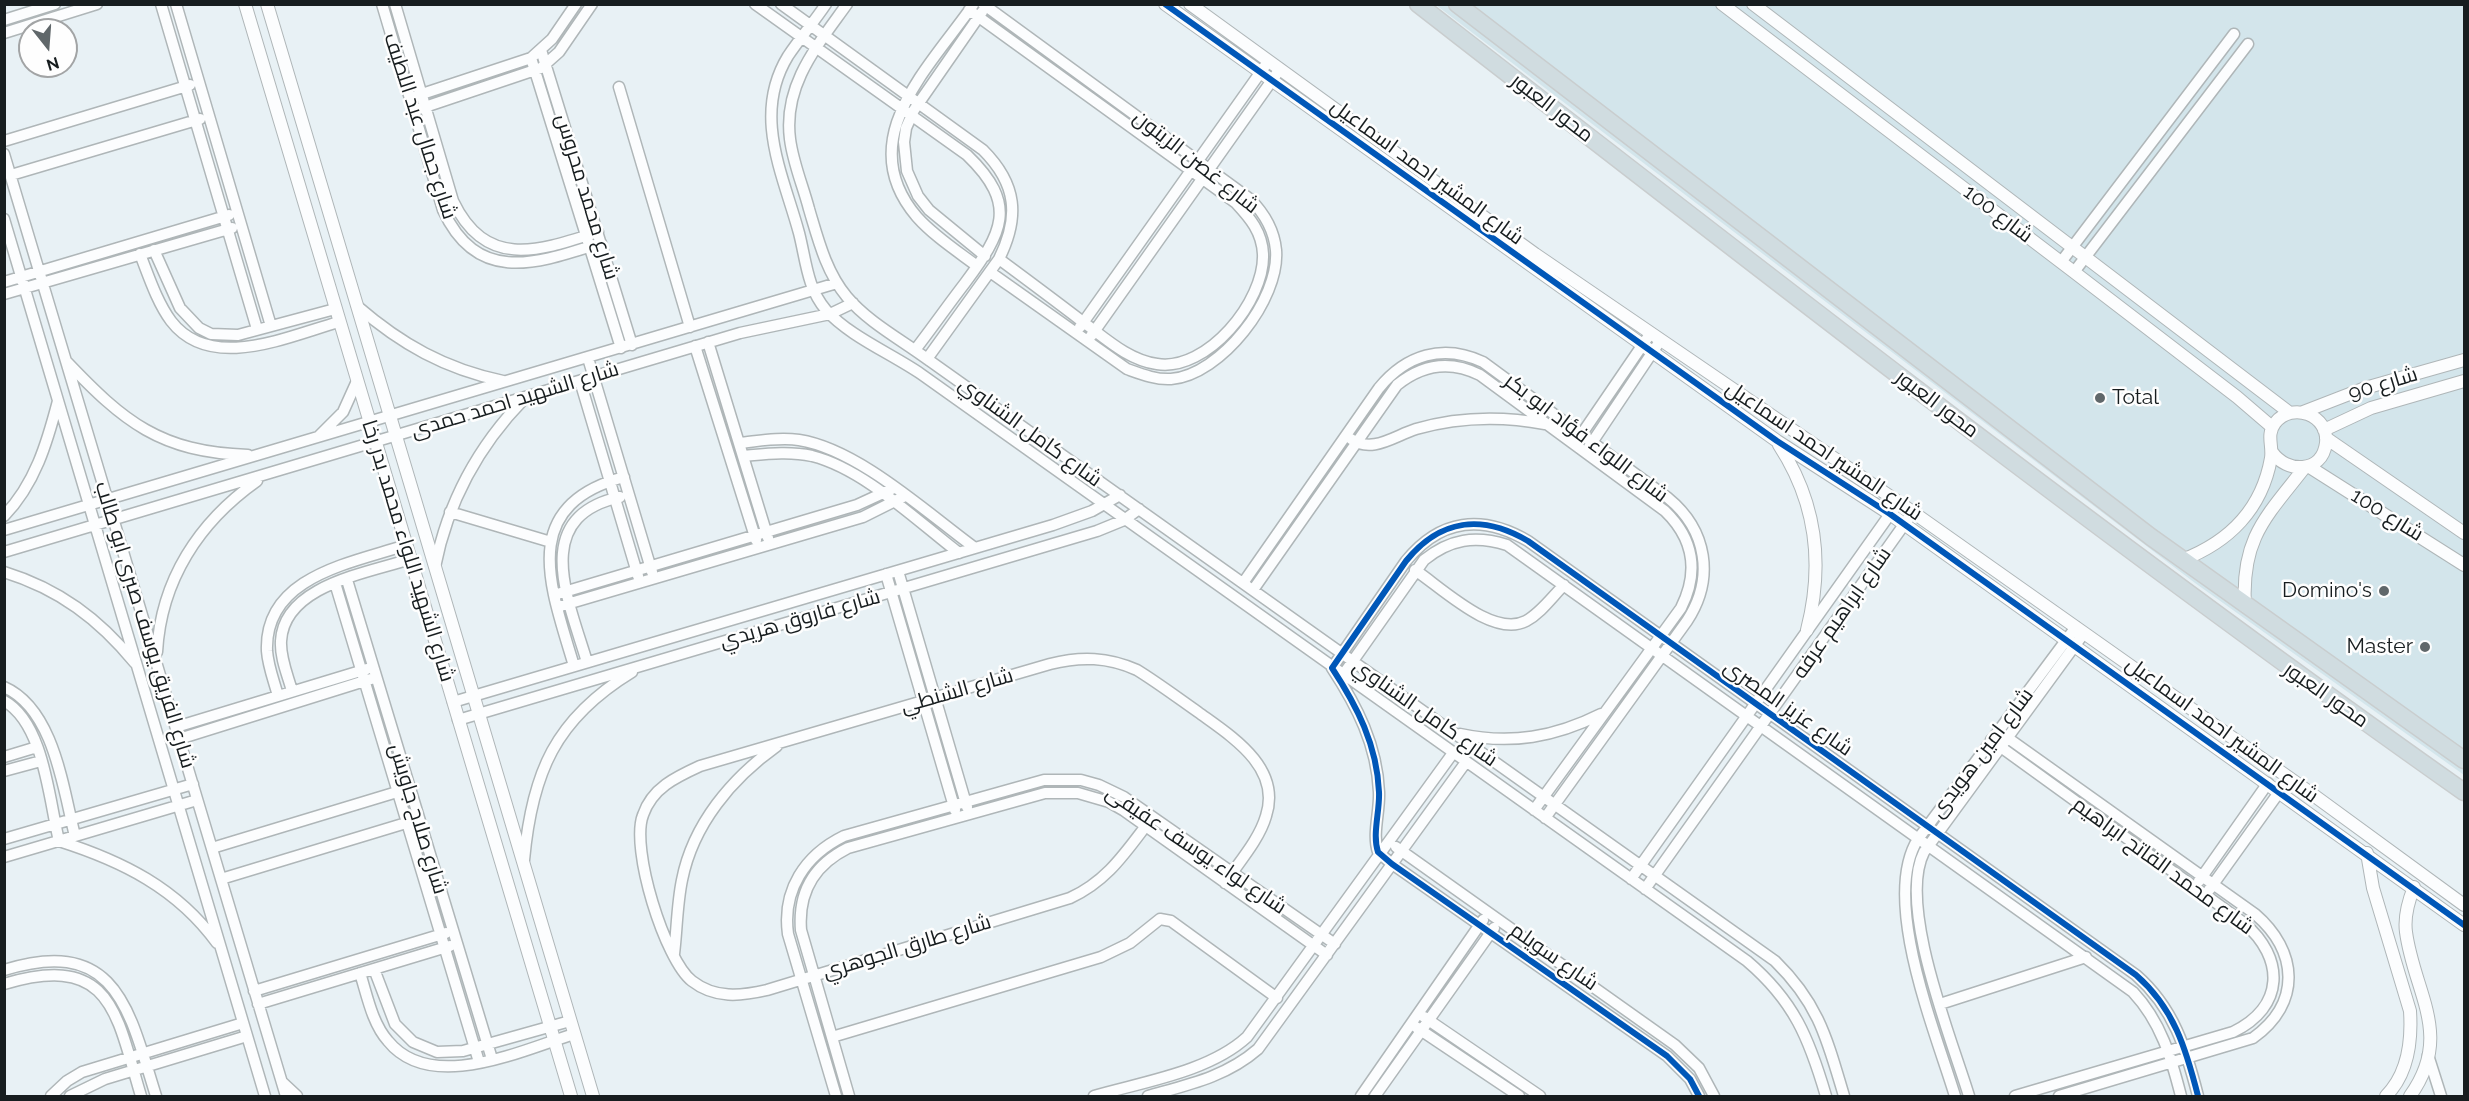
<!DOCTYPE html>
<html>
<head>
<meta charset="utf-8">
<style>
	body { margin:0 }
	#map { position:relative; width:2469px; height:1101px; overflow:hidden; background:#e8f1f5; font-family:Raleway,sans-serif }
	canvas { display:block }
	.frame { position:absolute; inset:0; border:6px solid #171d1f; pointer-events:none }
	.north { position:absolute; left:18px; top:18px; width:60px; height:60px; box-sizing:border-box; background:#fefefe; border:2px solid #a2a4a5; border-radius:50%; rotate:163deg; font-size:16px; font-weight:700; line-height:24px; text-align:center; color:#171d1f }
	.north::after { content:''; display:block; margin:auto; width:21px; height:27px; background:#60676a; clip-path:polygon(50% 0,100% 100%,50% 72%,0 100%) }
</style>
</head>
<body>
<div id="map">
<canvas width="2469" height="1101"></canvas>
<div class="frame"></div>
<div class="north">N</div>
</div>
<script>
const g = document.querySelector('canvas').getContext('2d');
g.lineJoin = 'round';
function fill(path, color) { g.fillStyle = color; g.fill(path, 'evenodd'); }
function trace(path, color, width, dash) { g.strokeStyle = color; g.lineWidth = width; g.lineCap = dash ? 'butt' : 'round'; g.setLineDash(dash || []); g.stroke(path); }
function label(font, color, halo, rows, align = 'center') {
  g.font = font + ' Raleway,Cairo,sans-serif'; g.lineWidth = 5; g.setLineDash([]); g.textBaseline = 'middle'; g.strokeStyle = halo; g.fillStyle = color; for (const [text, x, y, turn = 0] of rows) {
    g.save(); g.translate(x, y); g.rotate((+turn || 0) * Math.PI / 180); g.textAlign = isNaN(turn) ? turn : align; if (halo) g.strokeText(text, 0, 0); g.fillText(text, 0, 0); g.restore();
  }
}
const built = new Path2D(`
	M1436,5h1028v770l-269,-192z`);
const minor = new Path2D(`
	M161,4l96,325
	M176,4l95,322
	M382,4l61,206c35,76 95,53 158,33
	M395,4l58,197c33,69 86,50 145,31
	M755,4l212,151c52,50 35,78 -2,128 -17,22 -33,45 -50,67
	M781,4l202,146c34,34 37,67 16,109l-72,100
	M826,4c-12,18 -26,34 -38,52 -36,59 -5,118 11,177 7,27 8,55 27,77 23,26 66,44 95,64l826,587c47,40 62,77 79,135
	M847,4c-30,42 -64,81 -57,135 3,24 13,47 19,70 9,30 17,63 38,88 22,26 55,43 83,64l845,600c44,43 52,78 69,135
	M983,4l267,195c14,14 24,30 26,51 4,49 -55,125 -105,129 -15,1 -30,-5 -44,-10l-137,-97
	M973,5c-44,63 -122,135 -56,212 17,19 40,34 60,49
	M969,10l267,193c14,15 26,29 27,51 2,47 -56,118 -106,110 -30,-4 -54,-28 -78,-45 -26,-20 -53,-40 -80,-60
	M982,12l-68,98 -8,18 -2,14 3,29 11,25 11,14 56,46
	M4,20l51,-16
	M4,33l93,-29
	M541,50l91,295
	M531,58l90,290
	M619,87l71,240
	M416,96l115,-38 21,-19 24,-35
	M419,109l122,-41 18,-16 33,-48
	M4,141l186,-56
	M4,154l282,942
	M11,175l189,-56
	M4,219l261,877
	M154,250l26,58 19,20 12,6 27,1 97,-26
	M140,254c9,23 17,48 31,67 40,52 117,15 168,1
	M2061,262l173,-228
	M2074,272l174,-228
	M4,282l225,-67
	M4,294l228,-66
	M357,306c44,38 88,63 146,75
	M1080,327l185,-261
	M1091,336l189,-267
	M708,342l60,196
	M695,346l61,194
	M588,358l64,214
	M66,361c58,61 94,91 182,94
	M580,381l58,195
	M319,436l24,-24 14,-31
	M1579,438l71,-104
	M1351,439c21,15 43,-3 65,-10 42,-12 86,-13 129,-5
	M739,443c20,-2 40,-6 60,-3 59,9 128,73 176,108
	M1589,447l71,-106
	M743,456c23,-2 46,-5 69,0 52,13 105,65 147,97
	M450,512l101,30
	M4,516c31,-32 43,-73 54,-115
	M4,530l833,-247
	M4,552l736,-219 90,-19 23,-11
	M435,567c13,-66 43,-121 90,-169
	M1415,570c27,18 78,68 111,51 15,-8 26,-24 38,-36
	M898,571l69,236
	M4,572c55,17 95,47 131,91
	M886,574l69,236
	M347,580l145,479
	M335,583l144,479
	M1243,583l136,-195c27,-33 64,-45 104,-26l185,136c39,32 47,80 19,123l-142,197
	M1253,590l144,-205c26,-21 53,-25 83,-10l185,136c29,28 34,61 16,97l-147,202
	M554,595l303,-90 37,-17
	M557,607l306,-90 42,-21
	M157,652c4,-72 42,-130 100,-171
	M587,662c-18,-61 -58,-145 33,-165
	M574,666c-23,-78 -58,-160 50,-189
	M1343,675l81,-115c26,-21 51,-25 83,-15l626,447c28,30 38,65 48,104
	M4,687c50,22 59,101 71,149
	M292,691c-4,-15 -12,-33 -11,-50 3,-56 87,-68 129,-82
	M278,696c-4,-15 -10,-30 -11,-45 -3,-75 85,-88 139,-106
	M4,701c40,22 45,99 55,140 63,20 118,47 158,102
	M453,702l600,-177 39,-14 28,-16
	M458,720l639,-189 27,-11 15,-11
	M176,727l191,-58
	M1998,731l257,183c43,37 47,89 -2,124l-194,58
	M1460,734c51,11 95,3 141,-20
	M179,739l192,-60
	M1991,740l253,183c41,35 41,84 -11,109l-218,64
	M4,757l33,-10
	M4,771l37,-10
	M1145,827c-22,29 -40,55 -75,71l-303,92c-26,6 -52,9 -75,-9 -27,-21 -62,-133 -49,-166 9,-27 33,-38 57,-49l350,-102c31,-8 58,-7 87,6 21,13 41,28 61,42 33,24 84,55 68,104 -7,24 -27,46 -41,67
	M4,839l189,-55
	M1396,847l279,198 24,23 15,28
	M212,848l185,-56
	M4,857l193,-57
	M524,860c8,-87 31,-141 108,-188
	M221,879l185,-56
	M1631,879l264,-372
	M2199,881l69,-98
	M1645,889l268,-377
	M2209,890l71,-99
	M674,954c3,-25 3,-50 8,-74 11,-56 50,-102 95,-134
	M374,969l21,55 18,18 24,10 26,-1 107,-30
	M4,970c113,-35 125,40 152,126
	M360,973c7,22 12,50 28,68 43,53 134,9 186,-7
	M4,984c108,-32 112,29 137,112
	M254,991l192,-58
	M258,1004l192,-58
	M1940,1004l146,-47
	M1424,1017l116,79
	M1416,1027l103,69
	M832,1037l269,-80 29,-14 30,-24 11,2 106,77
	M2428,1055l13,41
	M282,1082l15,14
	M51,1096l16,-15 15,-9 161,-49
	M70,1096l35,-17 142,-43
	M836,1096l-48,-162c-6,-44 17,-79 56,-98l200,-56h37l18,5 25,12 211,147
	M849,1096l-48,-166c-3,-38 13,-65 47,-82l197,-55h33l31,9 14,8 204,145
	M1094,1096c48,-14 115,-24 153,-59l206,-284
	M1148,1096c39,-11 78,-19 110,-47l208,-287
	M1361,1096l122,-176
	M1375,1096l119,-168
	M1699,1096l-9,-17 -23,-23 -275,-192 -14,-12c-6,-18 2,-41 1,-60 -2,-47 -22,-86 -47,-124l74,-107c34,-42 76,-47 122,-20l608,434c38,33 50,74 62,121
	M1955,1096c-19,-63 -75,-197 -37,-257l158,-212
	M1969,1096c-17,-56 -72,-191 -45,-244l160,-219`);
const tertiary = new Path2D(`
	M245,4l326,1092
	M267,4l326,1092
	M1165,4l612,437 113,73 574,411
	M1190,4l345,250 372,254 405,286 152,111
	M1722,4l352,268 163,125 35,30
	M1753,4l537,409
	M2303,412l62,-24 99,-28
	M2324,430l47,-22 93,-27
	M2326,438l138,95
	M1779,445c38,58 45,119 28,185
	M2308,466l156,99
	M2182,560c47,-18 80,-51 89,-102 2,-13 -5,-23 4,-35 17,-22 54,-8 51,20 -4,31 -40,30 -54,9
	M2245,606c-4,-68 21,-89 60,-139
	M2367,853l6,35 37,123c2,30 -2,63 -24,85
	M2410,1096c44,-61 4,-103 -4,-164 -2,-15 2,-30 8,-45`);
const trunk = new Path2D(`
	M1418,4c345,268 690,537 1046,788
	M1457,4l694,533 313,223`);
const cycleway = new Path2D(`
	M1165,4l612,437 113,73 574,411
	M1699,1096l-9,-17 -23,-23 -275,-192 -14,-12c-6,-18 2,-41 1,-60 -2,-47 -22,-86 -47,-124l74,-107c34,-42 76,-47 122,-20l608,434c38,33 50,74 62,121`);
const markers = [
	[2100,398,6,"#60676a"],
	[2384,591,6,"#60676a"],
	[2425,647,6,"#60676a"]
];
const streetNames = [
	["محور العبور",1552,108,38],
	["شارع جمال عبد اللطيف",420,126,72],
	["شارع غصن الزيتون",1196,162,38],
	["شارع المشير احمد اسماعيل",1427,172,36],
	["شارع محمد محروس",587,197,73],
	["شارع 100",1998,214,37],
	["شارع 90",2383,384,-17],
	["شارع الشهيد احمد حمدى",515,400,-17],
	["محور العبور",1937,404,37],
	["شارع كامل الشناوي",1030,432,36],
	["شارع اللواء فؤاد ابو بكر",1586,438,37],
	["شارع المشير احمد اسماعيل",1824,451,34],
	["شارع 100",2387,515,32],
	["شارع الشهيد اللواء محمد بدر رخا",408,551,73],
	["شارع ابراهيم عرفه",1842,613,-55],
	["شارع فاروق هريدي",800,619,-16],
	["شارع الفريق يوسف صبرى ابو طالب",145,625,73],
	["شارع الشنطي",957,691,-16],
	["محور العبور",2326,695,35],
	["شارع عزيز المصرى",1788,708,35],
	["شارع كامل الشناوي",1425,713,35],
	["شارع المشير احمد اسماعيل",2222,730,36],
	["شارع امين هويدى",1982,753,-53],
	["شارع صلاح جاويش",418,819,73],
	["شارع لواء يوسف عفيفى",1196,850,34],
	["شارع محمد الفاتح ابراهيم",2163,866,36],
	["شارع طارق الجوهري",907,947,-17],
	["شارع سويلم",1554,957,35]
];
const poiNames = [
	["Total",2112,398,"left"],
	["Domino's",2372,591],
	["Master",2413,647]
];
fill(built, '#d3e5eb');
trace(minor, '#afb6b8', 13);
trace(tertiary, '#afb6b8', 14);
trace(trunk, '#c9cdce', 19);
trace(minor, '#fcfdfe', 10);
trace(tertiary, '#fcfdfe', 12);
trace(trunk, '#d0dce0', 16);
trace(cycleway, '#0057b8', 6);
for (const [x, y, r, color] of markers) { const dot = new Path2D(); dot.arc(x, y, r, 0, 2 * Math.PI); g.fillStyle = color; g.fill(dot); trace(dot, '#fefefe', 2); }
label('21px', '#171d1f', '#fefefe', streetNames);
label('21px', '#171d1f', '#fefefe', poiNames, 'right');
</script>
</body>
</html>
